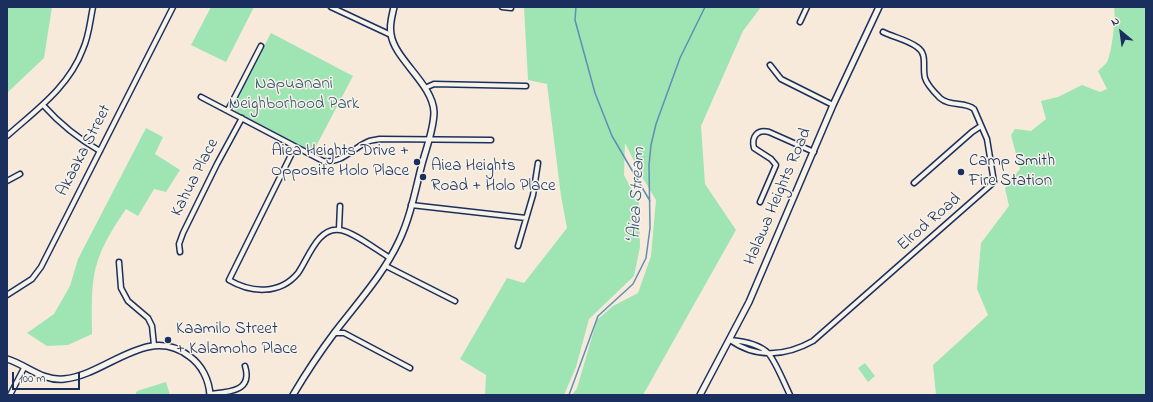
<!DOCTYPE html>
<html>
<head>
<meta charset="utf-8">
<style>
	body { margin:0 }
	#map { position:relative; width:1153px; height:402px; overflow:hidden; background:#f7eadb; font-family:"Indie Flower",sans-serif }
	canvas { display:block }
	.frame { position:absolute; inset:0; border:8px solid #1b2f5e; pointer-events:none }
	.north { position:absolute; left:1101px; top:12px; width:40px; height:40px; -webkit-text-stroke:3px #f7f3e8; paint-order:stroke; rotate:331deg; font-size:11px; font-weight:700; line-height:16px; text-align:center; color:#1b2f5e }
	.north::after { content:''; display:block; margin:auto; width:14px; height:18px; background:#1b2f5e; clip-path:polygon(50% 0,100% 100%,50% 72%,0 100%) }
	.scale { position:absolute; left:12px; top:372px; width:68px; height:18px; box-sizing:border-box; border:2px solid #1b2f5e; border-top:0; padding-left:5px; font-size:12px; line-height:14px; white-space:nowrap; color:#1b2f5e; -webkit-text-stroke:3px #f7f3e8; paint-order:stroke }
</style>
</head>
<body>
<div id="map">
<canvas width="1153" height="402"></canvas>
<div class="frame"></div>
<div class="north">N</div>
<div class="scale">100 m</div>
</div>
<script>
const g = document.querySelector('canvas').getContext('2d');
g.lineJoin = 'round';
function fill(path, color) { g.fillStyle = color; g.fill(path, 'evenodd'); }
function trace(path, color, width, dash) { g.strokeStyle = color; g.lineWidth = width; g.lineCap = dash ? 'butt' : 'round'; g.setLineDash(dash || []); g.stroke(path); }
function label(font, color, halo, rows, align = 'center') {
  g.font = font + ' "Indie Flower",sans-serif'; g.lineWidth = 3; g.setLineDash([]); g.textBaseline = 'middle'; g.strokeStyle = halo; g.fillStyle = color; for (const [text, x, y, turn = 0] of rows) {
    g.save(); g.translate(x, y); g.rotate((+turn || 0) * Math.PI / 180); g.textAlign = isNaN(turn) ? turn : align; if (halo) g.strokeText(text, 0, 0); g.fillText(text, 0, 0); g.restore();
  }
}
const green = new Path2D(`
	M7,7h45l-8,51 -37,35z
	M211,7h43l-28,55 -35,-17z
	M524,7h237l-18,24 -42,95 4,58 31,46 -93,165h-71l5,-7 20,-68 16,-14 25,-13 13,-37 5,-56 -14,-23 -17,-34 -1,32 15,28 1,44 -6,29 -45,43 -13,48 -12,28h-79l1,-20 -26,-16 47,-81 17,5 43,-55 -6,-32 -14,-112 -19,-4z
	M1114,7h32v388h-210l-3,-30 55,-50 -11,-26 4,-46 28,-37 -4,-18 15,-19 -9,-34 4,-6 16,2 15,-12 -5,-18 17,-4 24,-12 18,7 7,-3 -9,-18c3,-3 7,-6 9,-9 5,-9 9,-46 7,-55z
	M271,33l82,43 -40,76 -77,-40 -3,-7z
	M146,128l17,9 -8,17 25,16 -14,22 -12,-3 -16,27 -12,-7c-11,16 -22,33 -28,51 -8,22 -6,52 -6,74l-24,11 -21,1 -20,-13 27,-19 16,-28 8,-27z
	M865,363l10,13 -7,6 -10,-14z
	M166,382l4,13h-35l2,-4z`);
const stream = new Path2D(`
	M576,7l-1,13 20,73 17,43 38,65
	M569,395l29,-79 35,-32 13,-26 4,-30 -1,-63 2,-20 5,-21 24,-66 25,-51`);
const minor = new Path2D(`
	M331,7l60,28
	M502,7l9,1
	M800,22l7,-15
	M770,65l11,14 52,26
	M425,88l9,-4 92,2
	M201,97l122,64c18,3 29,-12 44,-19 4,-2 9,-2 13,-3l111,1
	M43,105c17,19 34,33 57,46
	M228,110l33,-64
	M7,136c29,-26 62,-49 76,-87 6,-13 7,-28 10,-42
	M295,147l-66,133c22,13 51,15 69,-7 10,-14 20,-47 42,-43 12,1 38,21 50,28
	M7,181l13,-7
	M914,183l58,-51 9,-6
	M760,202l16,-37 -5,-6 -17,-11c-3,-12 4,-19 15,-16l45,20
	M411,205l115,13
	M339,229l1,-23
	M518,246l15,-51 5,-32
	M180,252l-1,-8 4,-11 34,-69 25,-46
	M119,262l2,26 7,13 20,17 4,8 2,19
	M386,266l69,35
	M7,295l25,-16 9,-12 132,-260
	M335,333h9l66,35
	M730,340c26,19 56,16 83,1l181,-159 -7,-43 -13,-30c-9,-8 -24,-2 -34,-11 -5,-5 -13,-13 -15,-20 -3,-11 3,-24 -8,-31 -9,-7 -24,-10 -34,-15
	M730,340c12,1 29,4 38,13 7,7 17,32 22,42
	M210,394c18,-2 43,-2 35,-28
	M10,395l14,-27`);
const tertiary = new Path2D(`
	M7,359c20,6 34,22 57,20 43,-4 83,-55 125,-23 13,9 20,24 21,39
	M293,395c13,-22 27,-43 42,-63 23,-30 48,-57 64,-91 11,-23 16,-49 22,-73 4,-17 13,-38 13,-56 -1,-28 -40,-53 -43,-78 -2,-9 1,-18 3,-27
	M700,395l49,-93 84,-197 46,-98`);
const markers = [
	[417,162,4,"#1b2f5e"],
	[961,172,4,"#1b2f5e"],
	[423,177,4,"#1b2f5e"],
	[168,340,4,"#1b2f5e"]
];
const parkNames = [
	["Napuanani",294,85],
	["Neighborhood Park",294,105]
];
const streetNames = [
	["Akaaka Street",85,151,-63],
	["Kahua Place",196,178,-63],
	["Halawa Heights Road",779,197,-67],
	["Elrod Road",930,223,-41]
];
const poiNames = [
	["Aiea Heights Drive +",409,152,"right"],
	["Opposite Holo Place",409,172,"right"],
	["Camp Smith",969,162],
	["Fire Station",969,182],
	["Aiea Heights",431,167],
	["Road + Holo Place",431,187],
	["Kaamilo Street",176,330],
	["+ Kalamoho Place",176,350]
];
const waterNames = [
	["ʻAiea Stream",638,195,-87]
];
fill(green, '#9ee5b3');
trace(stream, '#608eb5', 1.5);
trace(minor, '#1b2f5e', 7);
trace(tertiary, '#1b2f5e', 8);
trace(minor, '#f7f3e8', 4);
trace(tertiary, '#f7f3e8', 5);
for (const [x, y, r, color] of markers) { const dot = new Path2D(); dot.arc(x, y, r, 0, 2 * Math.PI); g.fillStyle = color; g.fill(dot); trace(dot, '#f7f3e8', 1.5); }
label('17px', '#35536f', '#f7f3e8', parkNames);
label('17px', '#1b2f5e', '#f7f3e8', streetNames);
label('17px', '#1b2f5e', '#f7f3e8', poiNames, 'left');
label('italic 18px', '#385682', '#f7f3e8', waterNames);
</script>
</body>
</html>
